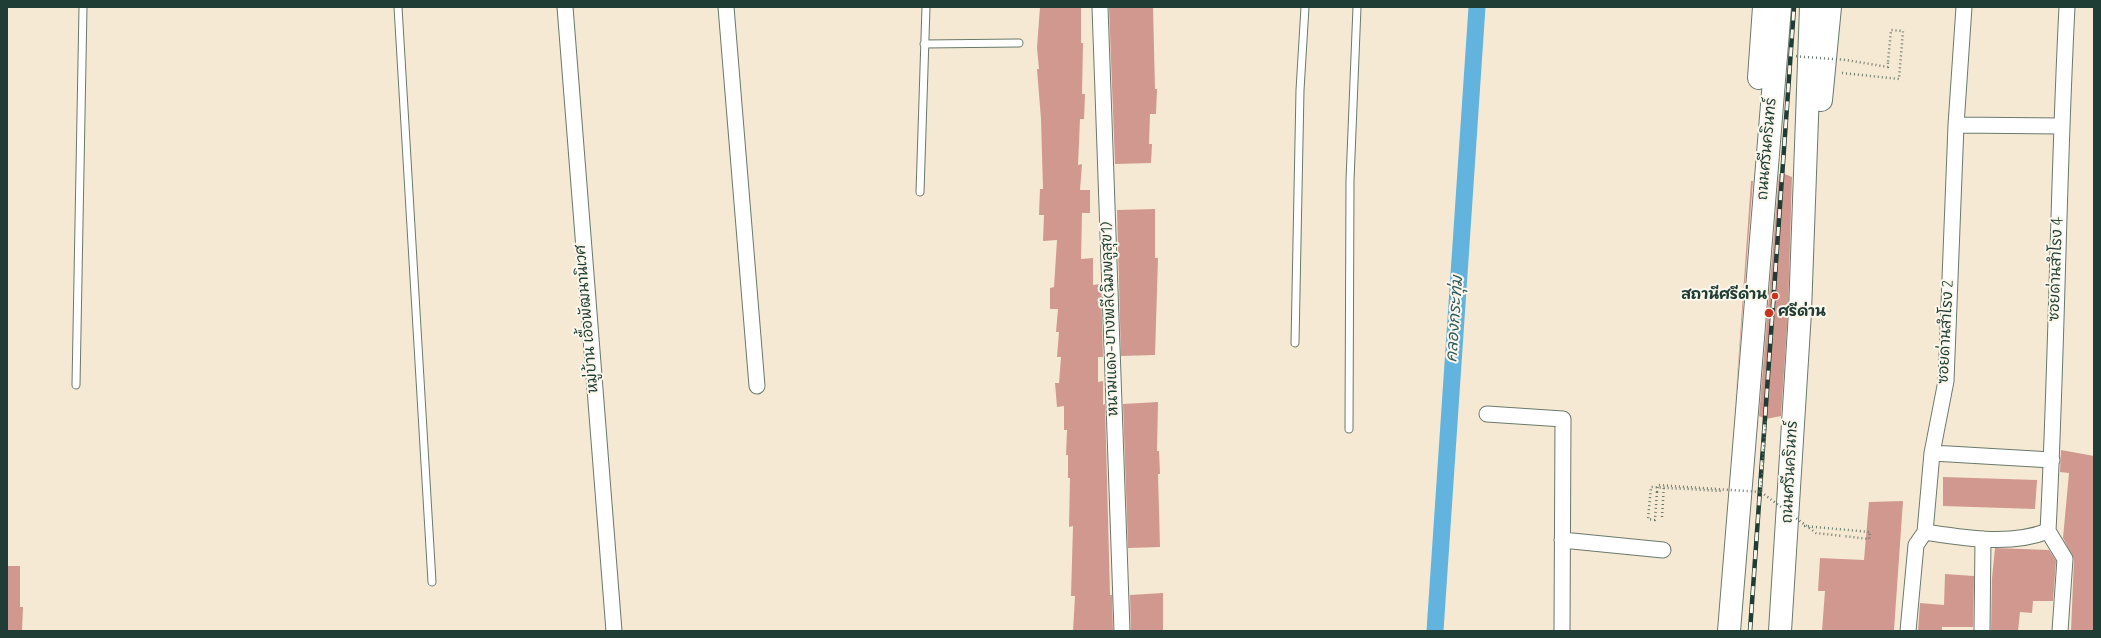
<!DOCTYPE html>
<html>
<head>
<meta charset="utf-8">
<style>
	body { margin:0 }
	#map { position:relative; width:2101px; height:638px; overflow:hidden; background:#f6e9d3; font-family:Mynerve,sans-serif }
	canvas { display:block }
	.frame { position:absolute; inset:0; border:8px solid #1f3d34; pointer-events:none }
</style>
</head>
<body>
<div id="map">
<canvas width="2101" height="638"></canvas>
<div class="frame"></div>
</div>
<script>
const g = document.querySelector('canvas').getContext('2d');
g.lineJoin = 'round';
function trace(path, color, width, dash) { g.strokeStyle = color; g.lineWidth = width; g.lineCap = dash ? 'butt' : 'round'; g.setLineDash(dash || []); g.stroke(path); }
function fill(path, color) { g.fillStyle = color; g.fill(path, 'evenodd'); }
function label(font, color, halo, rows, align = 'center') {
  g.font = font + ' Mynerve,"Playpen Sans Thai",sans-serif'; g.lineWidth = 4; g.setLineDash([]); g.textBaseline = 'middle'; g.strokeStyle = halo; g.fillStyle = color; for (const [text, x, y, turn = 0] of rows) {
    g.save(); g.translate(x, y); g.rotate((+turn || 0) * Math.PI / 180); g.textAlign = isNaN(turn) ? turn : align; if (halo) g.strokeText(text, 0, 0); g.fillText(text, 0, 0); g.restore();
  }
}
const canal = new Path2D(`
	M1435,631l42,-624`);
const building = new Path2D(`
	M1040,7h41v36h2l-1,51h3l-1,25h-4l-2,46 4,-1 -2,26h10v23h-8l-1,46 12,-1v27l8,-1 2,73h-5v25l5,-1v24l2,-1 5,191h2l1,36h-40l2,-35h-4l2,-70 -4,1 1,-49h-2v-23h-2l1,-25h-3v-24l-7,1 -2,-24h4l2,-26h-4l2,-25h-3l2,-23h-8v-21l4,-1 3,-47 -14,1 1,-26h-5l1,-26h3l-2,-70 -4,-50h2l-2,-21z
	M1109,7h44l2,82h2l-1,25h-6l-1,30h3l-1,19 -36,1z
	M1782,173l10,4 -4,134 -7,105 -15,3 -7,-3 20,-242z
	M1751,181h2l-18,226z
	M1155,209v49h3l-3,97 -34,1 -4,-146z
	M1158,402l-1,49h2l1,23h-2l2,73 -32,1 -5,-144z
	M2061,450l33,6v175h-23l3,-72 -11,-21 6,-65 -9,-1z
	M1943,477l94,3 -2,29 -92,-3z
	M1903,501l-9,129 -72,1 3,-40h-7l2,-33 44,2 5,-58z
	M1995,548l54,2 7,11 -3,40h-20l-1,12 -12,-1 -2,19h-27l1,-53z
	M7,566h13v41h3l-1,24h-15z
	M1945,574l29,2 -1,51h-31v4h-24l2,-28 24,2z
	M1163,593v38h-32l-1,-36z`);
const path = new Path2D(`
	M1842,73l57,6 4,-48 -12,-1 -3,32
	M1657,492l-2,28 -7,-1 3,-32 71,4
	M1804,526l66,6 -1,7 -26,-3`);
const lane = new Path2D(`
	M398,7l34,575
	M924,44l95,-1
	M920,192l6,-185
	M1295,343l5,-253 5,-83
	M76,385l7,-378
	M1349,429l1,-249 7,-173`);
const street = new Path2D(`
	M565,7l49,624
	M726,7l31,379
	M1100,7l22,624
	M1964,7l-8,118 -10,256 -14,72 -7,79c40,6 85,14 123,-1
	M1956,125l105,1
	M1487,414l76,5 -1,212
	M1932,453l120,7
	M2048,531c9,-175 10,-350 19,-524
	M2048,531l17,28 -5,72
	M1562,540l101,10
	M1908,631l8,-86 9,-13
	M1982,631l1,-92`);
const primary = new Path2D(`
	M1759,78l5,-71
	M1821,100l9,-93
	M1729,631l51,-624
	M1780,631l20,-319 11,-305`);
const rail = new Path2D(`
	M1750,631l44,-624`);
const pathBridge = new Path2D(`
	M1792,56l54,4 42,7v-5
	M1657,492l1,-7 103,7 5,-73
	M1761,492l55,41 27,3
	M1662,517l2,-32`);
const markers = [
	[1775,296,4,"#c8321e"],
	[1769,313,5,"#c8321e"]
];
const streetNames = [
	["ถนนศรีนครินทร์",1768,149,-85],
	["ซอยด่านสำโรง 4",2057,269,-88],
	["หมู่บ้าน เอื้อพัฒนานิเวศ",588,319,-95],
	["หนามแดง-บางพลี(ฉิมพลูสุข1)",1111,319,-92],
	["ซอยด่านสำโรง 2",1947,332,-87],
	["ถนนศรีนครินทร์",1791,472,-87]
];
const poiNames = [
	["สถานีศรีด่าน",1767,296],
	["ศรีด่าน",1778,313,"left"]
];
const waterNames = [
	["คลองกระทุ่ม",1456,319,-86]
];
trace(canal, '#62b4de', 17);
fill(building, '#d1988f');
trace(lane, '#6a796c', 9);
trace(street, '#6a796c', 17);
trace(primary, '#6a796c', 24);
trace(path, '#6a796c', 2.5, [1, 3]);
trace(lane, '#fff', 7);
trace(street, '#fff', 15);
trace(primary, '#fff', 22);
trace(rail, '#1f3d34', 4.5);
trace(rail, '#fbf7ec', 3, [9]);
trace(pathBridge, '#6a796c', 2.5, [1, 3]);
for (const [x, y, r, color] of markers) { const dot = new Path2D(); dot.arc(x, y, r, 0, 2 * Math.PI); g.fillStyle = color; g.fill(dot); trace(dot, '#fbf7ec', 1.5); }
label('15px', '#1f3d34', '#fbf7ec', streetNames);
label('bold 15px', '#1f3d34', '#fbf7ec', poiNames, 'right');
label('italic 16px', '#305b5e', '#fbf7ec', waterNames);
</script>
</body>
</html>
